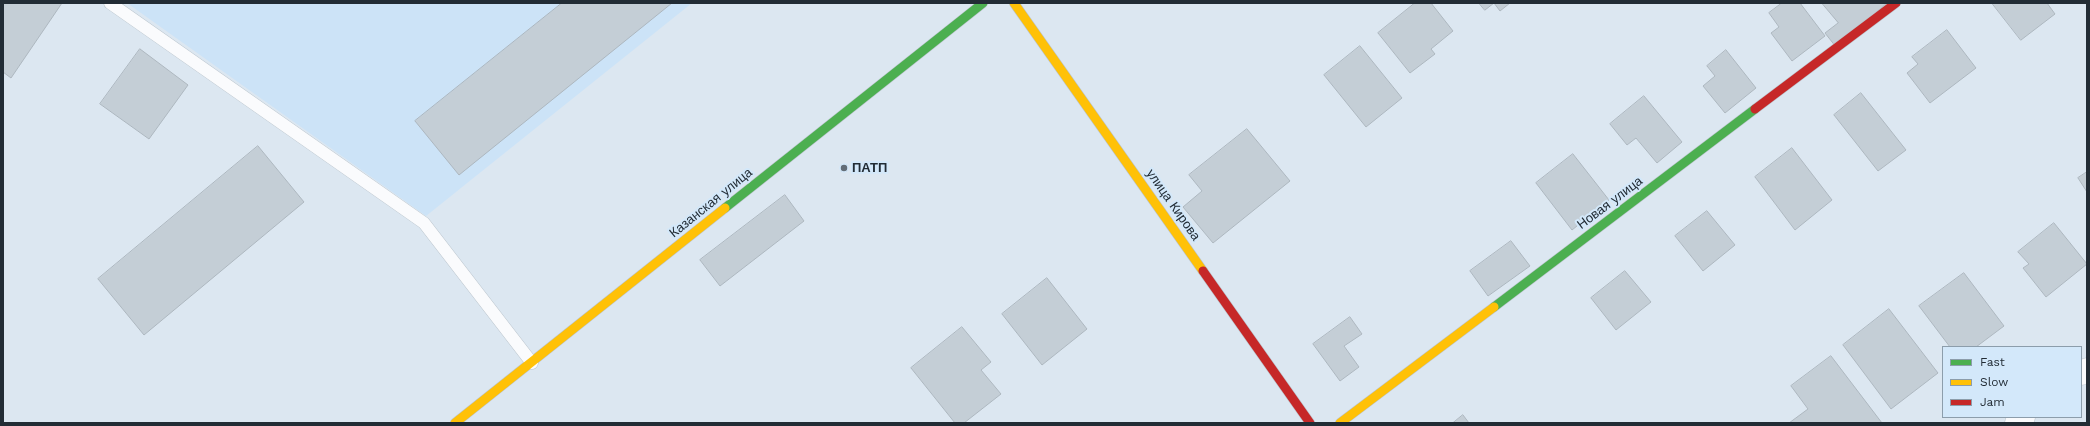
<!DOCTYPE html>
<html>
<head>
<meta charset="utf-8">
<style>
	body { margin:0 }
	#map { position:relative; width:2090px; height:426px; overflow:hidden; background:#dce7f1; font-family:"Work Sans",sans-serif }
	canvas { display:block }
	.frame { position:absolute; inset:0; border:4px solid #222c35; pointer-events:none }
	.legend { position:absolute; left:1942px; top:346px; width:140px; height:72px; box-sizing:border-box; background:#d3e8fa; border:1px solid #8c9dab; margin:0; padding:5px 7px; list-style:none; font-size:12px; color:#222c35 }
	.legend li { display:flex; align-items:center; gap:8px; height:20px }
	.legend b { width:20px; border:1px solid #8c9dab }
</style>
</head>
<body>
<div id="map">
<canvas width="2090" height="426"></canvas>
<div class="frame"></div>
<ul class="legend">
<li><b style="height:5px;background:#4caf50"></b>Fast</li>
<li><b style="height:5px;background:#ffc107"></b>Slow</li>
<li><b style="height:5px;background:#c62828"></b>Jam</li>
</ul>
</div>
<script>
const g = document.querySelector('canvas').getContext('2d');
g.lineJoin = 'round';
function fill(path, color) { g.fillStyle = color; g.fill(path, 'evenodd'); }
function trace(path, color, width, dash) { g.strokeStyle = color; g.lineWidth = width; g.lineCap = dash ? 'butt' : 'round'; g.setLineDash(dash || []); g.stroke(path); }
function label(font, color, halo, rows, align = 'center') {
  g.font = font + ' "Work Sans",sans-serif'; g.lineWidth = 4; g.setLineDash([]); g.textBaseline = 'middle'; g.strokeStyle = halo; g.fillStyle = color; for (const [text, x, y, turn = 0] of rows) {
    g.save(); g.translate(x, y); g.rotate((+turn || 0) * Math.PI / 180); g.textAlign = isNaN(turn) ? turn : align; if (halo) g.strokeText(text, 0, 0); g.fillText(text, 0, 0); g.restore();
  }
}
const built = new Path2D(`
	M127,3h565l-266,213z`);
const building = new Path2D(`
	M3,3h59l-51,75 -8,-6z
	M562,3h110l-213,172 -44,-54z
	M1415,3h16l22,28 -22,18 4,5 -25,19 -32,-40z
	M1479,3h31l-10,8 -6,-8 -9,7z
	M1782,3h18l25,33 -33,25 -21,-28 8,-6 -10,-14z
	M1822,3h65l-51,44 -11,-14 13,-10z
	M1992,3h55l8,11 -34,26z
	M1947,30l29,38 -46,35 -23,-30 11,-9 -6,-7z
	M1360,46l42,52 -36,29 -42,-52z
	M140,49l48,36 -39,54 -49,-35z
	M1726,50l30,38 -31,25 -22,-27 12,-10 -8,-10z
	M1861,93l45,57 -28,21 -44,-56z
	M1644,96l38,46 -25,21 -21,-25 -9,7 -17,-21z
	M1247,129l43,52 -77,62 -30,-36 19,-16 -13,-16z
	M258,146l46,56 -160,133 -46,-56z
	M1792,148l40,52 -37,30 -40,-53z
	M1573,154l36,46 -37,30 -36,-47z
	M2087,172v20l-9,-14z
	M785,195l19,26 -84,65 -20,-26z
	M1707,211l28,34 -32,26 -28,-35z
	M2054,223l33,41 -41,33 -23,-29 6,-4 -11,-12z
	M1511,241l19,25 -42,30 -18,-25z
	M1625,271l26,31 -35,28 -25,-32z
	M1964,273l40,53 -28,21h-26l-31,-41z
	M1047,278l40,51 -45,36 -40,-51z
	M1889,309l49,64 -47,36 -48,-64z
	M1350,317l12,17 -18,12 15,21 -19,14 -27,-37z
	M962,327l29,35 -10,8 20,24 -37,29h-9l-44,-55z
	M1831,356l51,67h-93l19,-14 -17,-23z
	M1463,415l6,8h-16z`);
const lane = new Path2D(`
	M110,3l314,220 108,140`);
const street = new Path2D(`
	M2081,374l6,-5
	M2016,423l8,-6`);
const fast = new Path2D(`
	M725,208l258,-205
	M1494,307l261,-198`);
const slow = new Path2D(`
	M1014,3l189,268
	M455,423l270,-215
	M1340,423l154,-116`);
const jam = new Path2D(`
	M1755,109l141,-106
	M1203,271l107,152`);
const markers = [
	[844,168,4,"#636d77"]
];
const poiNames = [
	["ПАТП",852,168]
];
const streetNames = [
	["Казанская улица",711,203,-39],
	["Новая улица",1610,203,-37],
	["улица Кирова",1173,205,55]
];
fill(built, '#cce3f7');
fill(building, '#c4ced6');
trace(building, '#adb7bf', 1);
trace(lane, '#bac4cc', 13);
trace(street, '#bac4cc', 23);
trace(fast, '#bac4cc', 10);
trace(slow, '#bac4cc', 10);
trace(jam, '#bac4cc', 10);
trace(lane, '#fafbfd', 12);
trace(street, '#fafbfd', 22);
trace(fast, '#4caf50', 9);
trace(slow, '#ffc107', 9);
trace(jam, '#c62828', 9);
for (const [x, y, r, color] of markers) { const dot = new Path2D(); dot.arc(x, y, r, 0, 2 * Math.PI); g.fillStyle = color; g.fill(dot); trace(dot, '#d3e8fa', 1.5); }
label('bold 13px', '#222c35', '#d3e8fa', poiNames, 'left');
label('13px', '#222c35', '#d3e8fa', streetNames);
</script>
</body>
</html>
